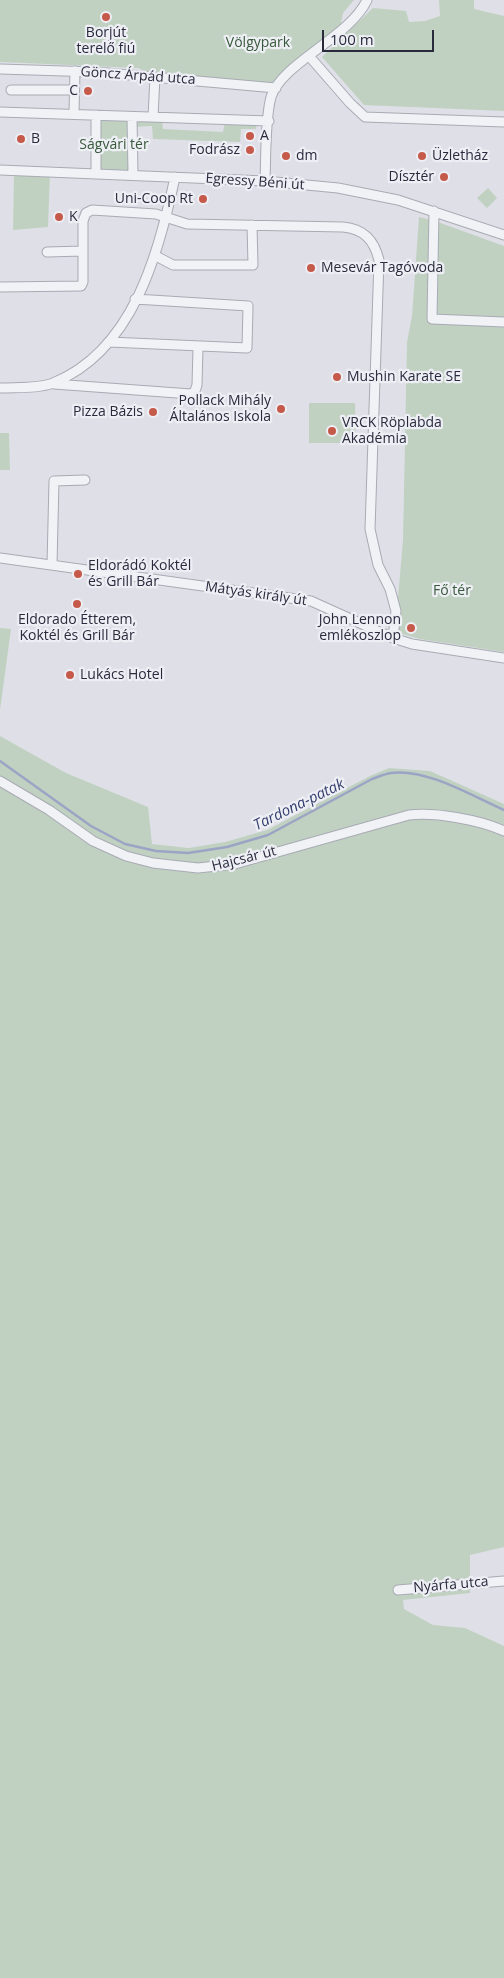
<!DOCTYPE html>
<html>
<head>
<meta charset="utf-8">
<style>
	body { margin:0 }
	#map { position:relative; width:504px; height:1978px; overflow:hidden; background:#dfe0e7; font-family:"Open Sans",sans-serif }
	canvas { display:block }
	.scale { position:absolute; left:322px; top:30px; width:112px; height:22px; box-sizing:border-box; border:2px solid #292b3d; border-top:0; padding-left:6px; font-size:15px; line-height:18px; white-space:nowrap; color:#292b3d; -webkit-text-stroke:4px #eeeff5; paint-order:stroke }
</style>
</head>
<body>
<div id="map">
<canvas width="504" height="1978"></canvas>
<div class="scale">100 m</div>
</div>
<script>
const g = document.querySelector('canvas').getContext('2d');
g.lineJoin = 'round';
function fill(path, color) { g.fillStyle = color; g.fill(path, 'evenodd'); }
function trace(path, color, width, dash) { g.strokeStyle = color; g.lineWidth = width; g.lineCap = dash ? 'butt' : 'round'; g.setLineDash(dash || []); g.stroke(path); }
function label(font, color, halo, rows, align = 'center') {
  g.font = font + ' "Open Sans",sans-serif'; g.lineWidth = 4.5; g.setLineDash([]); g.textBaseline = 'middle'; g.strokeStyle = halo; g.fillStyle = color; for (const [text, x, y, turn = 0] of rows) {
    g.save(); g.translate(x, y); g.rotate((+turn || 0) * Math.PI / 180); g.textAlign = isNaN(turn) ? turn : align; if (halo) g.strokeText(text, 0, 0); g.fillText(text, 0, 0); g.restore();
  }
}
const green = new Path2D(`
	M0,0h354l-11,13 -4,20 -63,55 -119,-12 -19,-8 -138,-6z
	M439,0h35v9l30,7v95l-140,-6 -42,-48 51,-49 33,3 3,11 16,-1 15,-5z
	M96,115l36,2 1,57 -37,-2z
	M134,120l28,1 1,8 60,3 2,-10 32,1 -1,6h-15l-1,13 -87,-3 -1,-13 -18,1z
	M14,172l36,1 -2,54 -35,3z
	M488,188l9,10 -10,10 -10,-10z
	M419,217l16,4 69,25v406l-84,-13 -25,-7 8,-92 4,-198 5,-26z
	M309,403h46l1,40h-47z
	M0,433h9l1,37h-10z
	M0,628l11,1 -11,81z
	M0,736l66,37 82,34 4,37 37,4 36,-6 42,-12 103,-54 19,-8 41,3 74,33v743l-34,8v38l-67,7 1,9 29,16 32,3 39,18v332h-504z`);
const stream = new Path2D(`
	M0,761l91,65 34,18 31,7 32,2 39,-6 41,-12 104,-56c6,-2 12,-5 19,-6 35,-5 81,23 113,37`);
const minor = new Path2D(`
	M309,56l41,47 15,14 139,5
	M0,69l96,3 180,16
	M11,90h63
	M0,112l269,9
	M74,113l1,-42
	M132,117l1,57
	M153,117l2,-40
	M0,170l265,11 73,7 60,12 106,35
	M96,172v-57
	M265,181c1,-23 0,-62 6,-84 11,-34 79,-60 96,-97
	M434,211l-2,108 72,3
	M47,252l36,-1
	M156,256l17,9h80l-1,-40
	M0,287l81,-1 2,-4v-61l3,-8 6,-3 64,4 31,10 156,3c21,2 31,13 36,33l-9,269 8,36 12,24 6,22 -3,27
	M109,342l138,6 1,-42 -113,-7
	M54,384l137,10 4,-3 2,-6 1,-38
	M0,388c16,-1 38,1 53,-5 80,-32 106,-130 122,-206
	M0,558l311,43 82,37 19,6 92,14
	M52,565l2,-84 31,-1
	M0,781l49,29 44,31 33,15 27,7 45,5 37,-4 174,-49c27,-3 71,5 95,16
	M398,1590l106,-9`);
const markers = [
	[106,17,5,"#c65a4a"],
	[88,91,5,"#c65a4a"],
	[250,136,5,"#c65a4a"],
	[21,139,5,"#c65a4a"],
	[250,150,5,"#c65a4a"],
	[286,156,5,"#c65a4a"],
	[422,156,5,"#c65a4a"],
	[444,177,5,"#c65a4a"],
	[203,199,5,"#c65a4a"],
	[59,217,5,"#c65a4a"],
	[311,268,5,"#c65a4a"],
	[337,377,5,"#c65a4a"],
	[281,409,5,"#c65a4a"],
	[153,412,5,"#c65a4a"],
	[332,431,5,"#c65a4a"],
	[78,574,5,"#c65a4a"],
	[77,604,5,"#c65a4a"],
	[411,628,5,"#c65a4a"],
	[70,675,5,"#c65a4a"]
];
const poiNames = [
	["Borjút",106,33,"center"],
	["terelő fiú",106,49,"center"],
	["C",78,91,"right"],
	["A",260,136],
	["B",31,139],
	["Fodrász",240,150,"right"],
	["dm",296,156],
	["Üzletház",432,156],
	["Dísztér",434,177,"right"],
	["Uni-Coop Rt",193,199,"right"],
	["K",69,217],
	["Mesevár Tagóvoda",321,268],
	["Mushin Karate SE",347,377],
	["Pollack Mihály",271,401,"right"],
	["Általános Iskola",271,417,"right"],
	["Pizza Bázis",143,412,"right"],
	["VRCK Röplabda",342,423],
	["Akadémia",342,439],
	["Eldorádó Koktél",88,566],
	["és Grill Bár",88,582],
	["Eldorado Étterem,",77,620,"center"],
	["Koktél és Grill Bár",77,636,"center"],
	["John Lennon",401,620,"right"],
	["emlékoszlop",401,636,"right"],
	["Lukács Hotel",80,675]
];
const parkNames = [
	["Völgypark",258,43],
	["Ságvári tér",114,145],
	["Fő tér",452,591]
];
const streetNames = [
	["Göncz Árpád utca",138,76,4],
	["Egressy Béni út",255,182,4],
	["Mátyás király út",256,594,8],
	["Hajcsár út",244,859,-14],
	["Nyárfa utca",451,1585,-5]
];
const waterNames = [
	["Tardona-patak",299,805,-26]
];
fill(green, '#c0d1c1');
trace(stream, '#9ca4c5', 2.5);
trace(minor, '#a8aab4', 11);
trace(minor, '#f1f2f6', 9);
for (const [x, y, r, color] of markers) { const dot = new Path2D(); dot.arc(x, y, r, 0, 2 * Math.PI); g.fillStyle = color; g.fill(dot); trace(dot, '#eeeff5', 2); }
label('14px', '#292b3d', '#eeeff5', poiNames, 'left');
label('14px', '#37583a', '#eeeff5', parkNames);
label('14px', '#292b3d', '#eeeff5', streetNames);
label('italic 15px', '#353f6f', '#eeeff5', waterNames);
</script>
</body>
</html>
